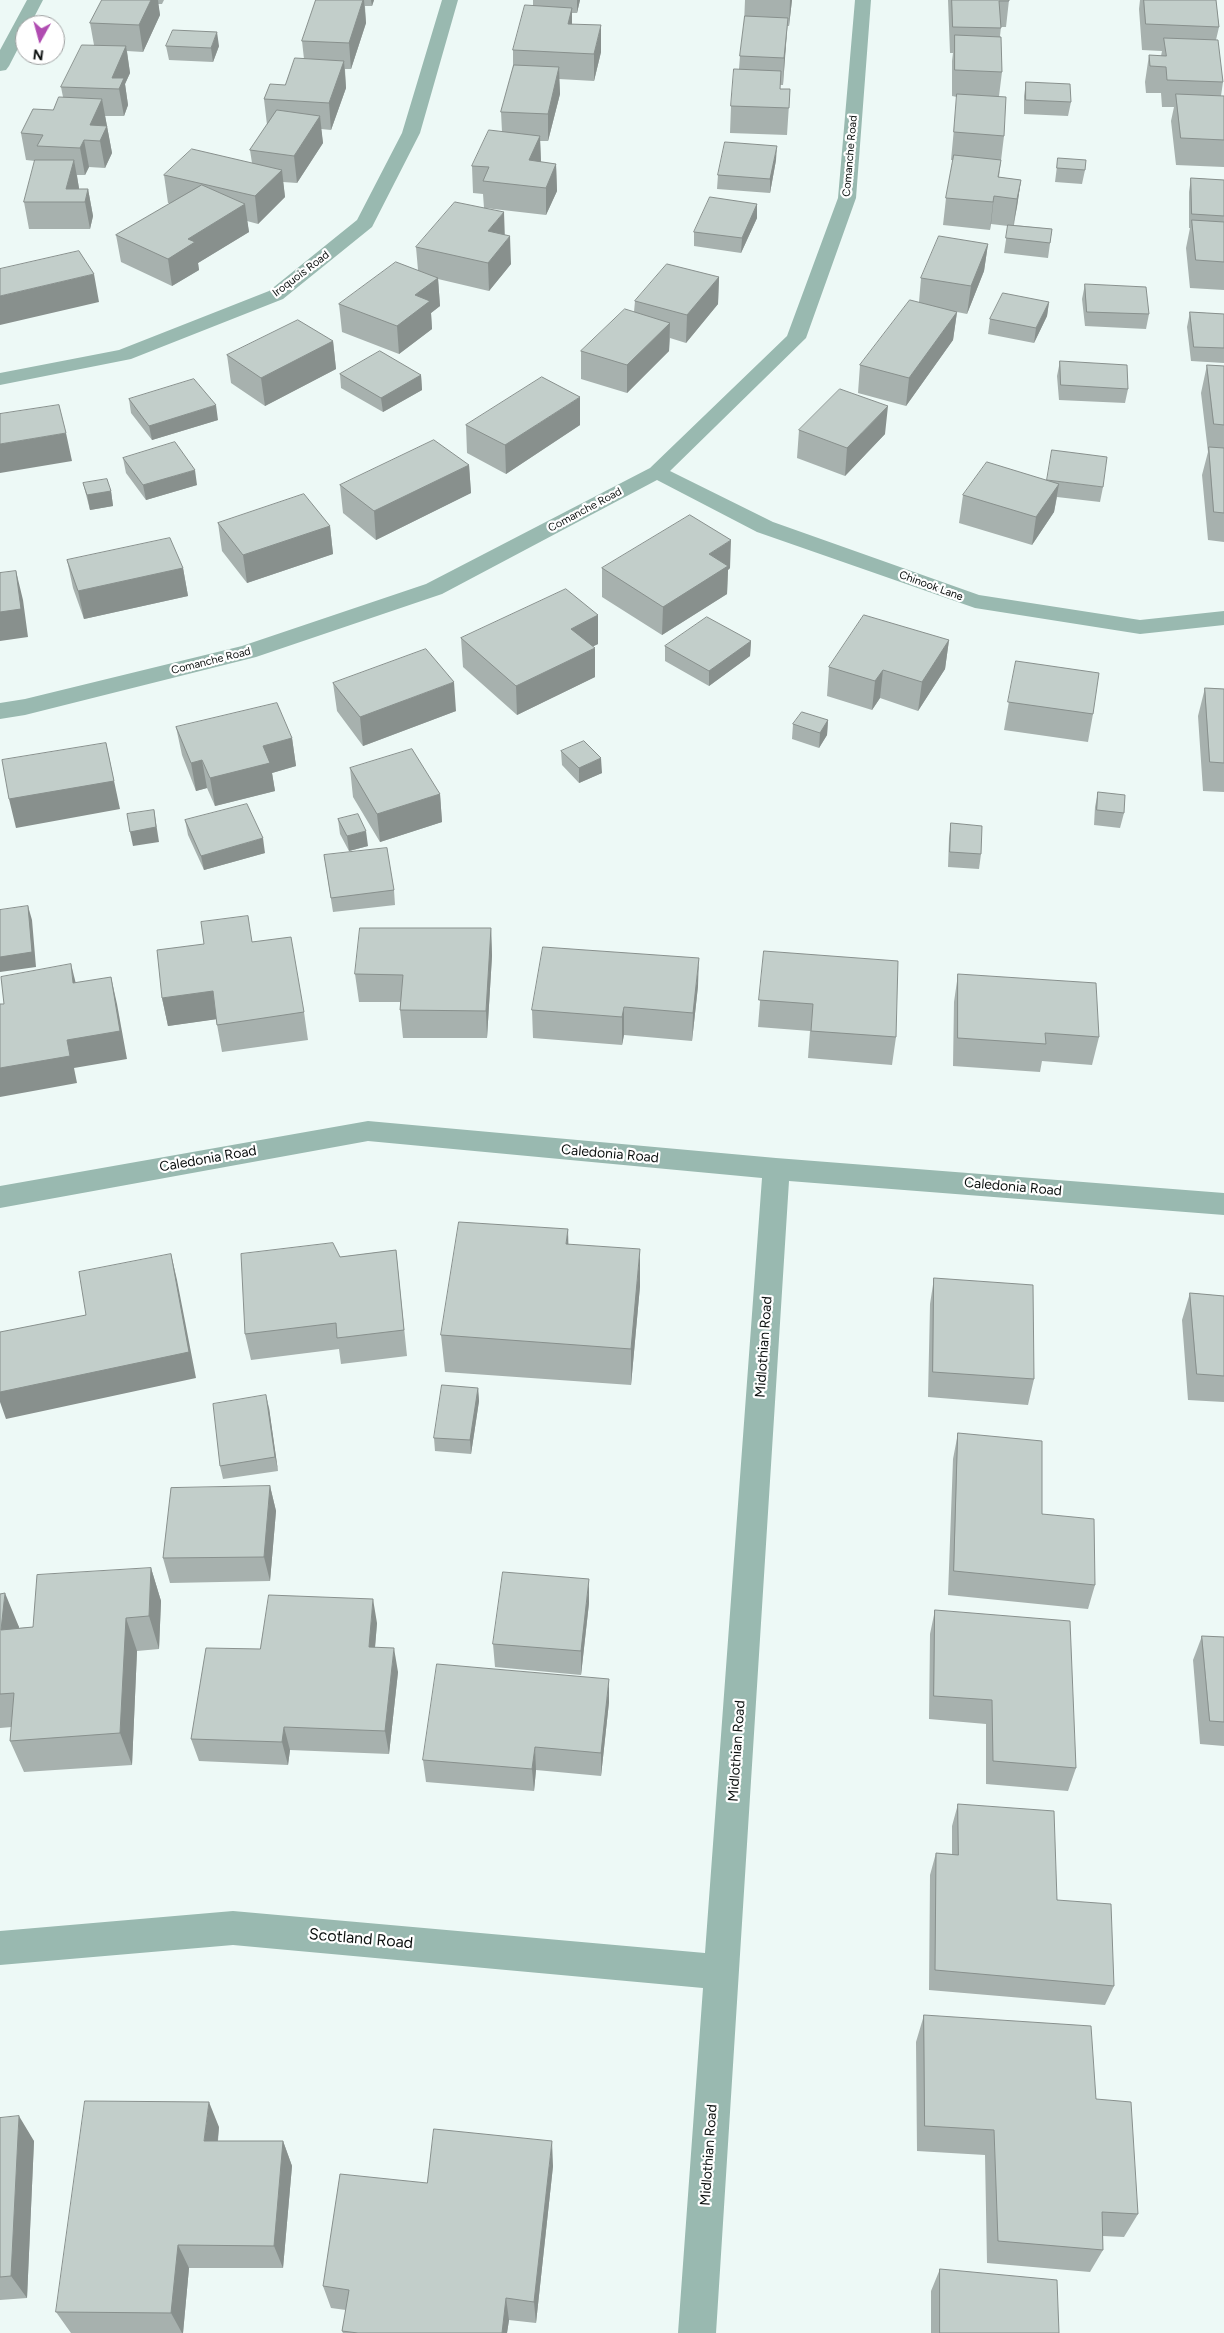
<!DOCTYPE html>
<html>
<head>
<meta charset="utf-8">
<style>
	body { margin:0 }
	#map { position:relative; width:1224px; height:2333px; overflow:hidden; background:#edf9f6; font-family:Figtree,sans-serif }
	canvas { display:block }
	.north { position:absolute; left:15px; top:15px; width:50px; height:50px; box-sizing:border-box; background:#fff; border:1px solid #9d9f9f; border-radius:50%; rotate:187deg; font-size:14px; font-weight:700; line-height:20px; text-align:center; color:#0b0f0e }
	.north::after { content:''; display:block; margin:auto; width:18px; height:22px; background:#b04cb1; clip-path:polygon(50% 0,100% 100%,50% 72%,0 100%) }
</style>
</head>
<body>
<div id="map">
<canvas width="1224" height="2333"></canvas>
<div class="north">N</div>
</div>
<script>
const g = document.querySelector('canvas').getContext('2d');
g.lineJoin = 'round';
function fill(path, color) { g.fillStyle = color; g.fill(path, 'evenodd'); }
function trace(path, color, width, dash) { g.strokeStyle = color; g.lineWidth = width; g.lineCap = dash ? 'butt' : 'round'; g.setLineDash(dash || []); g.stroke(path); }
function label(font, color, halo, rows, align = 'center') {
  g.font = font + ' Figtree,sans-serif'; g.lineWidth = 4.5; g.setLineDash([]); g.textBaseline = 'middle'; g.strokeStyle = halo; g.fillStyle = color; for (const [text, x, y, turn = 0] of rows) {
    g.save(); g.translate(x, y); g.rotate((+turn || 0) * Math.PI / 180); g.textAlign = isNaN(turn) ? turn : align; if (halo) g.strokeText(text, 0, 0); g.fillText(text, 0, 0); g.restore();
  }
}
const minor = new Path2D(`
	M27,0h16l-13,25h-5v10l-16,31 -3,4 -6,1v-21z
	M442,0h16l-38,133 -48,94 -89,72 -152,60 -131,26v-12l119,-23 150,-59 88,-71 45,-87z
	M855,0h16l-15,198 -50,140 -136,133 103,51 206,73 161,25 84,-9v14l-84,9 -165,-26 -218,-76 -100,-52 -215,114 -186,63 -231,58 -25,4v-16l25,-4 217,-53 184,-62 224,-116 137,-132 51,-138z
	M368,1121l408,37 448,35v22l-435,-34 -73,1152h-38l25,-345 -470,-43 -233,20v-34l233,-20 472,42 57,-775 -394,-37 -368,67v-22z`);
const wall = new Path2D(`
	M102,0h62l-2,4h-4l2,11 -17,37 -16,-1 3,22 -5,11 3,21 -4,11h-19l7,37 -7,15 -16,-1 -4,8h-8l2,14h9l5,27 -3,13h-61l-5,-27 11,-41 -9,-1 -5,-27 32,-23 10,-13 -2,-10 33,-42 -4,-22z
	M316,0h58l-2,6h-7l1,17 -15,46h-6l1,19 -15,42 -10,-1 2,14 -26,40 -14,-1 2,15 -27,27 -11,-3 2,11 -51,31 1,7 -27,16 -51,-24 -5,-27 55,-32h-3l-4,-28 88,-12 -2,-13 17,-25 -3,-26 21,-14 19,-26 -2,-18z
	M533,0h47l-3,13h-5v11l29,28 -7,29 -35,-2 1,15 -12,47h-8l1,21 15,2 1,27 -11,24 -61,-7 19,27 7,29 -22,27 -51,-12 2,27 -9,7 1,16 -33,25 -57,-22 -3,-28 79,-34 -2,-23 68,-39 -1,-14 -10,-1 -1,-27 30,-34 -1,-20 12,-44v-18l20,-44z
	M745,0h47l-3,26h-2l-4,59h-3v4h10l-3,46 -57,-2 1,-27 8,-37 1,-13 4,-32z
	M948,0h61l-3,27h-5l-1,9 2,36 -3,24 5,40 -5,41 22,3 -7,45 38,4 -4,29 -44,-5 4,-27 -17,-2 -1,6 -47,-5 3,-27 7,-38h-2l6,-63 -5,-1v-35l1,-8h-3z
	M1140,0h76l3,27 -3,13 7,42 -2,14h3v71l-48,-2 -5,-44 3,-14h-12l-1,-14h-15l-1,-11 4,-27 12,1 1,-5 -20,-1 -3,-41z
	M166,46h53l-6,16 -44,-2z
	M1026,82l45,20 -3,14 -44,-2v-18z
	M1058,158l27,12 -3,14 -27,-2z
	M776,160l-6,33 -53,-4 1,-14z
	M1191,178l33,2v110l-34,-2 -4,-40 4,-20h-1v-36z
	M757,204v14l-16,35 -47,-7v-14z
	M988,244l-4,27 -17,43 -10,-2 -4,28 -47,66 -48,-13 2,-28 59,-63 2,-24z
	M719,277l-1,27 -32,39 -16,-5 -1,13 -42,42 -46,-14v-28l53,-39 1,-11z
	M1085,284l64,30 -3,15 -61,-3 -3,-27z
	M1049,302l-2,14 -13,27 -46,-9 2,-15z
	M1190,312l34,2v49l-33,-2 -4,-34z
	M333,341l3,28 -71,37 -34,-23 -4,-28z
	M1060,361l68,28 -3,14 -66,-3 -2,-24z
	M1207,365l17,1v176l-16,-2 -6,-65 6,-23 -7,-59z
	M340,374l81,1 1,15 -39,22 -42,-24z
	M129,399l89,21 -66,20 -21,-27z
	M466,425h114l-74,49 -39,-21z
	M799,430l86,4 -40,42 -48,-18z
	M123,458l74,27 -51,15 -20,-27z
	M469,465l2,28 -95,47 -33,-27 -3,-28z
	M1047,480l56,7 -3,15 -43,-5 -3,15 -22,33 -73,-22 4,-28z
	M83,483l28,8 2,15 -23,4z
	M218,523l112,3 3,28 -86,29 -25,-32z
	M67,560l116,8 5,28 -104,23 -11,-31z
	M602,568h128l-2,2 -1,24 -65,41 -60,-38z
	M598,615v29l-5,2 2,31 -78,38 -54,-48 -2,-29z
	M949,640l-4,29 -27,42 -38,-13 -8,12 -45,-14 2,-29z
	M751,641l-1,15 -41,30 -44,-25v-15z
	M1016,661l77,53 -5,28 -84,-12z
	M333,683l123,28 -93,35 -26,-35z
	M1205,688l19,1v103l-21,-1 -5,-75z
	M828,720l-1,15 -8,13 -27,-9 1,-15z
	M176,727l116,11 4,28 -24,7 3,18 -60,15 -8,-18 -11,3 -14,-36z
	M561,751l41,22 -23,10 -17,-18z
	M350,768l90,26 2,28 -62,20 -27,-45z
	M1098,792l26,21 -4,15 -26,-3 1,-18z
	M338,819l30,27 -19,5 -9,-17z
	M185,820l80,33 -61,17 -16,-35z
	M951,823l30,31 -2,15 -31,-2 1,-29z
	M324,855l70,35 1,15 -62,7z
	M491,928l1,28 -5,82h-84l-3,-28v-8h-41l-4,-28z
	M252,942l52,70 4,28 -86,12 -6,-33 -48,7 -6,-28 42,-54z
	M764,951l132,86 -4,28 -84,-7 2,-27 -52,-4z
	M958,974l141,63 -7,28 -50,-4 -2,11 -87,-6 1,-64z
	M698,986l-6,55 -68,-6 -2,10 -89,-7 -1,-28z
	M569,1244l71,42 -9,99 -186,-13 -4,-37z
	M396,1250l11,106 -66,8 -2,-15 -88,11 -6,-26 95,-77z
	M934,1278l100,101 -6,26 -100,-8 2,-93z
	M1190,1293l34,3v106l-36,-2 -6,-80z
	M478,1388l1,13 -8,53 -36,-3 -1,-13z
	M269,1408l9,63 -55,8 -3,-13z
	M958,1433l84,81 53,71 -7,24 -140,-14 5,-136z
	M270,1486l6,25 -6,70 -100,2 -7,-25z
	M151,1568l10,33 -2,48 -22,2 -5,114 -108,7 -14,-31 2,-14 -12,1v-134l19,33v1l14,-1z
	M589,1603l-8,72 -86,-8 -2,-23z
	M935,1610l141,158 -8,23 -82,-7v-60l-57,-5 1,-85z
	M377,1623l-2,24 23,25 -9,82 -99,-4 -2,15 -89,-4 -8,-22 69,-90z
	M1202,1636l22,1v109l-24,-2 -7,-84z
	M609,1702l-8,74 -65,-6 -2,21 -108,-9 -3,-22z
	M958,1804l99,96 57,86 -9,19 -176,-15 1,-115 6,-22 16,1v-28z
	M924,2015l172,84 42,115 -14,23 -21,-1v14l-13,22 -103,-9 -2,-108 -68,-4 -1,-109z
	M0,2118l34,23 -7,157 -27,2z
	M219,2127l-1,14h65l9,25 -9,102h-94l-6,65h-112l-15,-21z
	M553,2166l-17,157 -27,-3 -2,13h-164l-1,-2 4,-21 -15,-2 -8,-22 104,-103z
	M940,2269l119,64h-128v-42z`);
const shadedWall = new Path2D(`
	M151,0h7l2,15 -17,37 -4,-27z
	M363,0h1l2,23 -15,46 -2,-26z
	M371,0h3l-2,6z
	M577,0h3l-3,13z
	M790,0h2l-3,26z
	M572,8v26l-4,-10z
	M788,18l-2,27 -3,40 1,-27z
	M601,25v27l-7,29v-27z
	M217,32l2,14 -6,16 -2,-14z
	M126,46l4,27 -5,11 3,21 -4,11 -5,-27 -7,-11z
	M344,61l2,27 -15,42 -2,-27z
	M559,67l1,27 -12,47v-27z
	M102,99l5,27 -7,15 -10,-16z
	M320,116l3,27 -26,40 -3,-27z
	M107,126l5,27 -7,15 -5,-27z
	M540,136l1,27 -12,-3z
	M84,140l5,27 -4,8 -5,-27z
	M777,146l-1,14 -6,33v-14z
	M74,160l5,28 -4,14 -9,-13z
	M556,164l1,27 -11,24v-27z
	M282,170l3,27 -27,27 -3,-28z
	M1021,180l-4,27 -4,19 4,-27z
	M88,189l5,27 -3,13 -5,-27z
	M994,196l-3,28 -1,6 3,-28z
	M245,204l4,28 -51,31 1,7 -27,16 -4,-27 20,-20z
	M757,204v14l-16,35 1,-15z
	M504,212l1,28 -17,-9z
	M510,236l1,28 -22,27 -1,-28z
	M988,244l-4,27 -17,43 4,-28z
	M94,274l5,28 -99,23v-29z
	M719,277l-1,27 -32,39 1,-28z
	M438,278l2,28 -9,7 1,16 -33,25 -2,-28 18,-31z
	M1049,302l-2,14 -13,27 2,-15z
	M957,312l-4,28 -47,66 3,-28z
	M670,323l-1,28 -42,42v-28z
	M333,341l3,28 -71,37 -4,-28z
	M421,375l1,15 -39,22 -2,-14z
	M580,397v28l-74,49 -1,-29z
	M216,405l2,15 -66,20 -3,-14z
	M888,406l-3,28 -40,42 2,-28z
	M66,433l6,28 -72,12v-29z
	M469,465l2,28 -95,47 -2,-29z
	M195,470l2,15 -51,15 -3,-15z
	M1059,484l-5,28 -22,33 4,-28z
	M111,491l2,15 -23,4 -3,-15z
	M330,526l3,28 -86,29 -4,-28z
	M731,540l-1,28 -2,2 -1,24 -65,41 1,-28 46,-53z
	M183,568l5,28 -104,23 -6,-28z
	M16,571l7,29 5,37 -28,4v-29z
	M598,615v29l-26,13 -1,-28z
	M949,640l-4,29 -27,42 4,-29z
	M751,641l-1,15 -41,30v-15z
	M595,648v29l-78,38 -1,-29z
	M883,670l-3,28 -8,12 3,-29z
	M454,682l2,29 -93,35 -3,-29z
	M828,720l-1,15 -8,13 1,-15z
	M292,738l4,28 -24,7 3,18 -60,15 -5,-28 53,-32z
	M106,743l14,66 -104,19 -7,-29z
	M601,758l1,15 -23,10v-15z
	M202,760l5,28 -11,3 -5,-28z
	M440,794l2,28 -62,20 -3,-28z
	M154,810l5,32 -26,4 -3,-14z
	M366,831l2,15 -19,5 -2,-15z
	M263,838l2,15 -61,17 -3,-14z
	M28,906l4,14 4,47 -36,5v-15z
	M491,928l1,28 -5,82 -1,-27z
	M699,958l-1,28 -6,55 1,-28z
	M71,964l7,28 -5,-9z
	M111,977l6,27 10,55 -53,9 3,15 -77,14v-29l67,-28z
	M213,991l5,28 -50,7 -6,-28z
	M624,1007v28l-2,10v-28z
	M568,1229l1,38 -3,-23z
	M640,1249v37l-9,99v-36z
	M171,1254l6,26 19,98 -190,41 -6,-17v-10z
	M478,1388l1,13 -8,53 -1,-14z
	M266,1395l3,13 9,63 -3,-14z
	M270,1486l6,25 -6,70 -6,-24z
	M151,1568l10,33 -2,48 -10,-33z
	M589,1579v24l-8,72v-24z
	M5,1593l14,34 -4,36 -14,-33z
	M373,1599l4,24 -4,48 -4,-24z
	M126,1618l11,33 -5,114 -12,-32z
	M394,1648l4,24 -9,82 -4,-23z
	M609,1679v23l-8,74v-23z
	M284,1727l6,23 -2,15 -6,-23z
	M535,1747l1,23 -2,21 -2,-22z
	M209,2102l10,25 -4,39 -11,-25z
	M19,2116l15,25 -7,157 -16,-22z
	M283,2141l9,25 -9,102 -9,-22z
	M552,2141l1,25 -17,157 -2,-21z
	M178,2245l11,23 -6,65h-1l-11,-20z
	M506,2298l3,22 -2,13h-5z`);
const building = new Path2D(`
	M102,0h49l-12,25 -49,-2z
	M316,0h47l-14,43 -47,-2z
	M952,0h57v1h-10l2,27 -48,-1z
	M1144,0h72l3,27 -73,-3z
	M525,5l47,3 -4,16 33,1 -7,29 -81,-4z
	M745,16l43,2 -4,40 -44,-2z
	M173,30l44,2 -6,16 -45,-2z
	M955,35l46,2 1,35 -47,-2z
	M1164,38l54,2 5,42 -56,-2 -1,-13 -16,-1 -1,-11 17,1z
	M82,45l44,1 -14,32h12l-5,11 -58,-2z
	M295,58l49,3 -15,42 -65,-4 6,-15 15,1z
	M514,65l45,2 -11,47 -47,-2z
	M734,69l47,2 -1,18h10l-1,19 -58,-2z
	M1026,82l44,2 1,18 -45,-2z
	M957,94l49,3 -2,39 -50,-4z
	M1176,94l48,2v44l-43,-2z
	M59,97l43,2 -12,26 17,1 -7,15 -16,-1 -4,8 -43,-2 6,-11 -22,-2 12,-24 20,1z
	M277,110l43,6 -26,40 -44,-6z
	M489,130l51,6 -11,24 27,4 -10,24 -63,-7 6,-14 -17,-1z
	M725,142l52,4 -7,33 -52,-4z
	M192,149l90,21 -27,26 -91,-21z
	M954,155l47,5 -3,17 23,3 -4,19 -23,-3 -1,6 -47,-4z
	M1058,158l28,2 -1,10 -28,-2z
	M35,160h39l-8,29h22l-3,13h-61z
	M1191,178l33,2v36l-32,-2z
	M202,185l43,19 -57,35 7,3 -27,17 -52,-24z
	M710,197l47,7 -15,34 -48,-6z
	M455,202l49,10 -16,19 22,5 -22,27 -72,-16z
	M1192,220l32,2v40l-28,-2z
	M1008,225l44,4 -2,14 -44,-5z
	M939,236l49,8 -17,42 -50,-8z
	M79,251l15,23 -94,22v-27z
	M396,262l42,16 -23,17 15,6 -33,25 -58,-22z
	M667,264l52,13 -32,38 -52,-14z
	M1085,284l61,3 3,27 -62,-2z
	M1003,293l46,9 -13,26 -46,-9z
	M910,300l47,12 -48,66 -49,-13z
	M625,309l45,14 -43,42 -46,-14z
	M1190,312l34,2v34l-30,-1z
	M298,320l35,21 -72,37 -34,-23z
	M380,351l41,24 -40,23 -41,-24z
	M1060,361l67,4 1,24 -67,-4z
	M1207,365l17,1v59l-10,-1z
	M542,377l38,20 -75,48 -39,-20z
	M194,379l22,26 -67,21 -20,-27z
	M840,389l48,17 -41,42 -48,-18z
	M59,405l7,28 -66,11v-30z
	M434,440l35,25 -95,46 -34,-26z
	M175,442l20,28 -52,15 -20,-27z
	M1209,447l15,1v65l-10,-1z
	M1052,450l55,7 -4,30 -56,-7z
	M987,462l72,22 -23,33 -73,-22z
	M107,479l4,12 -24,4 -4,-12z
	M304,494l26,32 -87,29 -25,-32z
	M690,515l41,25 -22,14 19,12 -65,41 -61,-39z
	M170,538l13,30 -105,23 -11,-31z
	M16,571l5,38 -21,3v-39z
	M566,589l32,26 -27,14 24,19 -79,38 -55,-48z
	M864,615l85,25 -27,42 -39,-12 -8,11 -46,-14z
	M707,617l44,24 -42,30 -44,-25z
	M426,649l28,33 -94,35 -27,-34z
	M1016,661l83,12 -6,41 -85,-12z
	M1205,688l19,1v74l-14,-1z
	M277,703l15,35 -29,8 7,17 -60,15 -8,-18 -11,3 -15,-36z
	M802,712l26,8 -8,13 -27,-9z
	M584,741l17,17 -22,10 -18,-17z
	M106,743l8,38 -105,18 -7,-39z
	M412,749l28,45 -63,20 -27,-46z
	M1098,792l27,3 -1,18 -27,-3z
	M247,804l16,34 -62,18 -16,-36z
	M154,810l2,17 -26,5 -3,-18z
	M358,814l8,17 -19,5 -9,-17z
	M951,823l31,3 -1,28 -31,-2z
	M387,848l7,42 -63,8 -7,-43z
	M28,906l4,46 -32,5v-47z
	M248,916l4,26 39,-5 13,75 -87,13 -4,-34 -51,7 -5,-48 47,-6 -3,-22z
	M360,928h131l-5,83 -86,-1 3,-35 -48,-1z
	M543,947l156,11 -6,55 -69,-6 -2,10 -90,-7z
	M764,951l134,10 -2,76 -85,-6 2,-27 -54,-4z
	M71,964l2,19 38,-6 9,54 -53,9 3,16 -70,12v-64h4l-3,-27z
	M958,974l138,9 3,54 -54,-4 1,11 -88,-6z
	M459,1222l109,7 -2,15 74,5 -9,100 -190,-14z
	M333,1243l7,14 56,-7 8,80 -67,8 -1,-15 -91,11 -4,-80z
	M171,1254l18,98 -189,40v-60l86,-17 -7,-43z
	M934,1278l99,7 1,94 -101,-7z
	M1190,1293l34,3v80l-27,-2z
	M442,1385l36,3 -8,52 -36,-2z
	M266,1395l9,62 -55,9 -7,-62z
	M958,1433l84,8v73l52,5 1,66 -141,-14z
	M270,1486l-6,71 -101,1 8,-70z
	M151,1568l-2,48 -23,2 -6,115 -110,8 4,-48 -14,1v-100l5,-1 -4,37 32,-3 4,-52z
	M503,1572l86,7 -8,72 -88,-7z
	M269,1595l104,4 -4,48 25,1 -9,83 -101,-4 -2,15 -91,-3 15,-91 54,1z
	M935,1610l135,11 6,147 -83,-7 -1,-61 -58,-4z
	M1202,1636l22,1v85l-14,-1z
	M437,1664l172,15 -8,74 -66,-6 -3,22 -109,-9z
	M958,1804l96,7 3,89 54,4 3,82 -179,-16 1,-117 22,2z
	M924,2015l167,11 5,73 35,3 7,112 -36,-2 1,38 -105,-9 -4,-111 -69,-4z
	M85,2101l124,1 -5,39h79l-9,105 -96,-1 -7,68 -115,-1z
	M19,2116l-8,160 -11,1v-159z
	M434,2129l118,12 -18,161 -28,-4 -4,35h-144l-16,-2 7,-41 -26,-4 17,-112 87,9z
	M940,2269l117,11 2,53h-119z`);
const farStreetnames = [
	["Comanche Road",850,156,-85],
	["Iroquois Road",301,274,-37],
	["Comanche Road",585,510,-28],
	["Chinook Lane",931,586,20],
	["Comanche Road",211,661,-14]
];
const streetNames = [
	["Caledonia Road",610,1154,5],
	["Caledonia Road",208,1159,-10],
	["Caledonia Road",1013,1187,5],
	["Midlothian Road",764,1347,-86],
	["Midlothian Road",737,1751,-86],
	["Midlothian Road",709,2155,-86]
];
const nearStreetnames = [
	["Scotland Road",361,1939,5]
];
fill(minor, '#99b9b0');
fill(wall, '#a7b1ae');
fill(shadedWall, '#88908d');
fill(building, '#c2ceca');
trace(building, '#88908d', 1);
label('11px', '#0b0f0e', '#fff', farStreetnames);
label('14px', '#0b0f0e', '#fff', streetNames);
label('16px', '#0b0f0e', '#fff', nearStreetnames);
</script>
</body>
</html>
